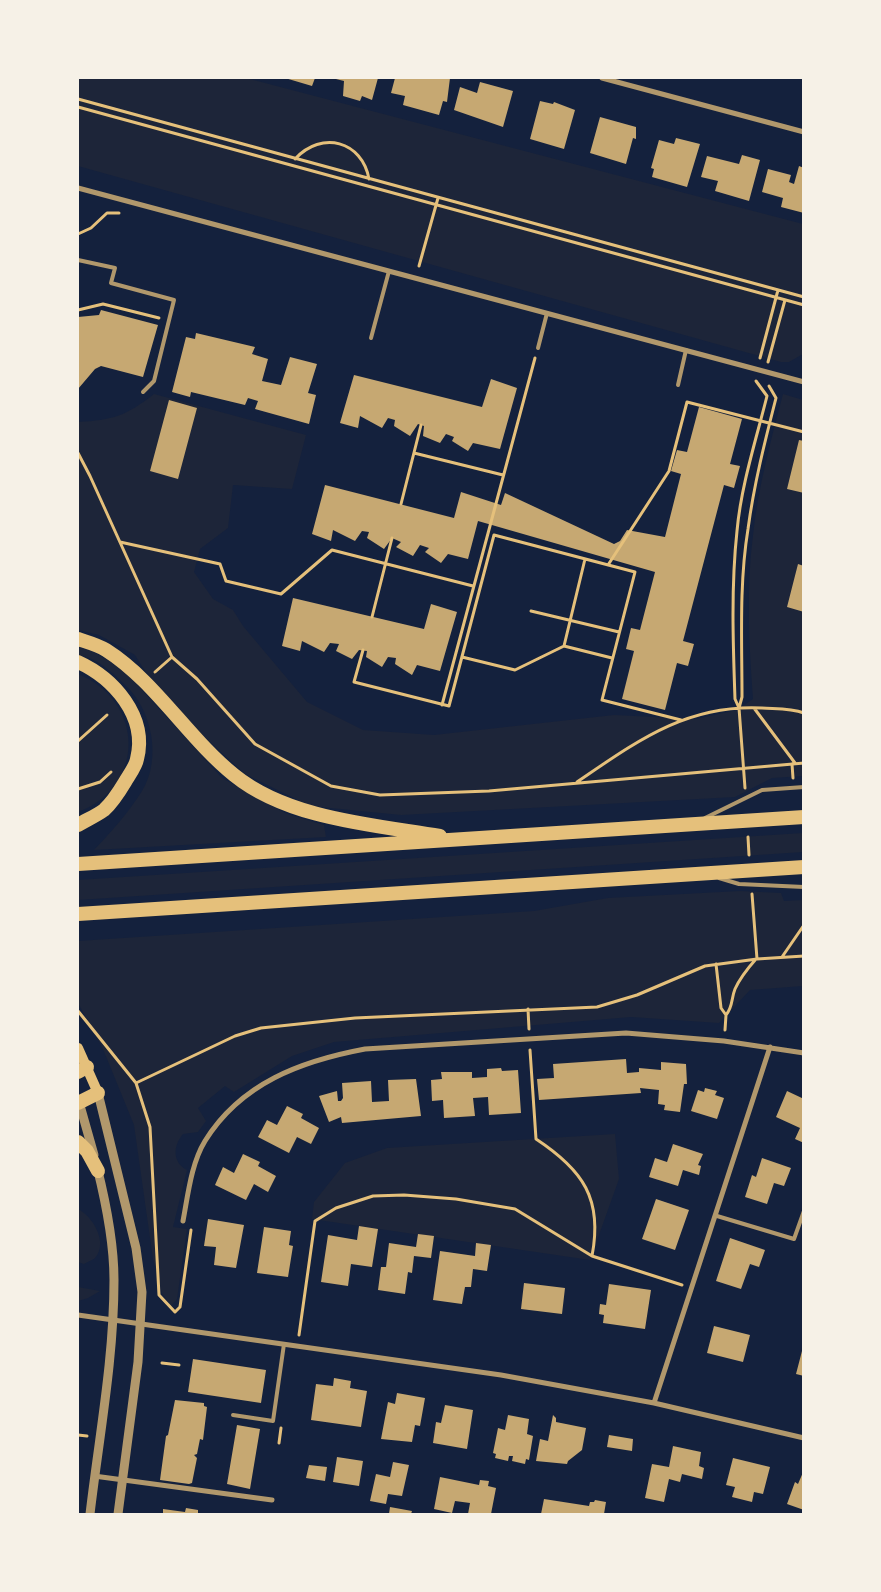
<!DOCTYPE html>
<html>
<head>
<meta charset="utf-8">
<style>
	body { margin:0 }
	#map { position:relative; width:881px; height:1592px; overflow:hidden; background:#14213d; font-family:Rubik,sans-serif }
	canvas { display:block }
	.frame { position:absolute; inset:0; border:79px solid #f6f1e7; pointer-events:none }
</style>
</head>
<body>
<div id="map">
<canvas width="881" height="1592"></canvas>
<div class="frame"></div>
</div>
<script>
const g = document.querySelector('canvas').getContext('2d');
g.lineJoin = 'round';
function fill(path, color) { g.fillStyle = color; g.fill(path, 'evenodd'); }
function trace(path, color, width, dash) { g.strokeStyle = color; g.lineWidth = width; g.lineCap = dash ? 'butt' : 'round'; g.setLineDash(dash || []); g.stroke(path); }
const green = new Path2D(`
	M78,78h168l557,146v130l-14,8h-8l-703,-196z
	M154,394l152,41 -14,54 -59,-4 -5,43 -28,21 -6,23 19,27 20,11 10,16 64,76 56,28 71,5 180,-20 82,4 41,-9 16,-11c-4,-55 -7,-109 0,-164 5,-47 18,-95 30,-141l20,6v41h-4l-12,48 16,4v73l-5,-1 -11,42 16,5v164l-31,2 -37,19 -334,18 -91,-9 -65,-32 -46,-42 -54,-61 -10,-16 -36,-20 -21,-5v-208c35,-2 48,-6 76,-28z
	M78,647l14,4 32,19 98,108 63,35 39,12 2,12 -232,13c17,-18 35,-38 48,-59 20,-32 10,-82 -17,-106 -14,-14 -28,-27 -47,-30z
	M78,674c67,27 68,113 0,138z
	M803,833v19l-725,48v-20z
	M740,891l41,2 3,8 19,-1v86l-53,4 -31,33 -88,-6 -297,25 -42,14 -58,36 -9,-6 -27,22 8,13 -8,11 -15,2c-10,12 -11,28 4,36l-14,57 14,2 -10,70 -6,7 -9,-13 -9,-34 -19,-134 -31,-76 -25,-46v-62l456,-30 74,-13z
	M615,1134l4,45 -29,81 -278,-41 2,-17 31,-39 42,-15z
	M78,1209c14,7 31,33 17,49 -2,2 -8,4 -11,6l-6,-2z
	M78,1287l22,4 -12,7 -10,3z`);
const building = new Path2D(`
	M285,78h30l-3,8z
	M332,78h46l-6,22 -10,-4 -2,5 -17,-5 1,-15z
	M395,78h55l-3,24 -4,-1 -4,14 -36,-10 2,-9 -14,-3z
	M480,82l33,9 -10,36 -49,-17 6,-23 17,6z
	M540,101l13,3 1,-2 21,8 -11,39 -34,-10z
	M600,117l36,10v12l-3,-1 -7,26 -36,-11z
	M676,138l24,6 -13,43 -35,-10 2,-8 -3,-1 8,-28 15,4z
	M742,155l18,5 -11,41 -34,-10 3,-10 -17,-4 6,-21 32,8z
	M799,166l5,2v45l-23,-6 2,-9 -21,-6 6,-23 23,6 -2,7 5,2z
	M101,310l57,15 -15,52 -42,-11 -6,3 -17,20v-72l21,-2z
	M196,333l59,14 -3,7 16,5 -6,22 19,4 9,-28 27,7 -9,29 8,2 -7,29 -54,-15 3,-8 -10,-3 -3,7 -54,-13 -1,5 -18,-5 14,-55 9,2z
	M354,375l128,32 9,-28 26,9 -17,61 -27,-6 -5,8 -16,-10 2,-4 -8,-3 -6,9 -17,-7 1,-10 -6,-2 -8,12 -16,-10 1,-6 -7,-2 -6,10 -22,-12 -2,12 -18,-5z
	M169,400l28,8 -19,71 -28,-8z
	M699,407l43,12 -12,45 10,2 -6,22 -10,-3 -41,156 11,3 -6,22 -11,-3 -12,47 -43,-11 12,-48 -8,-2 5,-21 9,2 15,-58 -177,-51 -10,38 -20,-5 -7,9 -16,-11 4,-4 -9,-3 -7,11 -17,-9 5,-5 -9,-4 -8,11 -17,-11 2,-6 -7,-1 -7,10 -22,-11 -2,11 -19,-7 13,-49 129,33 7,-26 40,13 4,-12 109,51 6,-3 7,-11 38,7 16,-63 -10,-3 6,-21 10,2z
	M799,440l5,1v52l-17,-4z
	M798,564l6,2v46l-17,-5z
	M293,598l131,31 7,-25 26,8 -17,59 -23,-6 -5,10 -17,-11 1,-6 -8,-1 -6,10 -16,-10 1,-6 -8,-1 -7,9 -16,-8 3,-7 -9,-1 -6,9 -22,-11 -2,10 -18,-5z
	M626,1059l1,14 12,-1v-4l22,2v-8l25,2 1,20h-3l-4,28 -16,-2 1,-5 -7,-1 1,-14 -19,-2 1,5 -102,7 -2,-21 17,-1 -1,-14z
	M501,1068l1,3 16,-1 3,43 -32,2 -1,-18 -15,1 2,18 -31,2 -1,-18 -11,1 -1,-21 11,-1 -1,-7h31v6l15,-1v-8z
	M416,1079l5,37 -79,7 -1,-6 -12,5 -10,-26 18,-5 1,10h3l2,-3 -1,-15 29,-2 1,21 17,-1 -1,-21z
	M705,1088l12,3 -2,4 9,3 -7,21 -26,-8 7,-21 6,2z
	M787,1091l17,8v44l-9,-4 5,-11 -24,-11z
	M287,1106l16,8 -2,4 18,10 -8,16 -14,-7 -8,16 -31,-16 9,-17 10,5z
	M673,1144l30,10 -5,11 3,1 -2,9 -16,-5 -5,16 -29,-9 6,-19 12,4z
	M243,1154l17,8 -2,4 18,10 -8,16 -14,-8 -8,16 -31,-15 8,-18 11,6z
	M762,1158l29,10 -7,18 -10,-3 -7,21 -22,-7 7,-22 4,2z
	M656,1199l33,11 -14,40 -33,-11z
	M208,1219l36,6 -8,43 -22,-3 2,-18 -12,-1z
	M359,1226l19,3 -6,38 -21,-3 -3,22 -27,-4 7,-47 29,5z
	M264,1227l27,4 -2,14 4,1 -5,31 -31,-4z
	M418,1234l16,2 -3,22 -17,-2 -2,17 -4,-1 -3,22 -27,-4 3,-23h5l3,-24 27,4z
	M730,1238l35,12 -6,17 -9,-3 -9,25 -25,-8z
	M476,1243l15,2 -4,26 -14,-2 -2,18h-6l-3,17 -29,-4 7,-49 35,5z
	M524,1283l41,5 -3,26 -41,-5z
	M609,1284l42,6 -6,39 -42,-6 1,-8 -5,-1 1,-10 6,1z
	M714,1326l36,9 -7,27 -36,-9z
	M802,1351h2v25l-8,-2z
	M193,1359l73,11 -5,33 -73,-11z
	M334,1378l17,3 -1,7 17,3 -6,36 -50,-7 5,-36 17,2z
	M397,1393l28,5 -5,28 -5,-1 -3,17 -31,-3 7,-37 7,2z
	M175,1400l29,3v3l3,1 -4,33 -3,-1 -3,15 -3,1 3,3 -5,25 -3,1 -29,-4 6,-44 2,-1z
	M445,1405l28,5 -6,39 -34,-6 3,-21 5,1z
	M508,1415l21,4 -2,15 6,2 -4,24 -3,-1 -1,5 -13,-3 1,-5h-4l-1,5 -13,-3 1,-4 -3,-1 5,-25 7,2z
	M553,1415l3,3v4l30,6 -4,22 -14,11 -1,3 -31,-3 4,-22 8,2z
	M237,1425l23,4 -10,60 -23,-5z
	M609,1435l24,4 -1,12 -25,-4z
	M673,1446l28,6 -2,14 5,2 -2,11 -20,-5 -2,8 -11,-3 -5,23 -19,-4 7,-34 17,3z
	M337,1457l26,4 -4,25 -26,-4z
	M733,1458l37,9 -7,27 -9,-2 -2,10 -20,-5 3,-10 -9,-2z
	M393,1462l16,3 -7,31 -14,-2 -2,10 -16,-3 6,-27 14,3z
	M309,1465l18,2 -2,14 -19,-3z
	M804,1470v40l-17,-6 8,-22 3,2z
	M440,1477l39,8 1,-5 9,1 -1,5 8,2 -5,26h-23l2,-11 -15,-2 -3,12 -18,-4z
	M544,1499l45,7 1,-4h4l1,-2 11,2 -2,12h-63z
	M390,1507l22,4 -1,3h-22z
	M186,1508l12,2v4h-35v-5l22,3z`);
const path = new Path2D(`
	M78,99l726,198
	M78,107l726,198
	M295,159c27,-29 67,-18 74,20
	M78,234l13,-6 16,-15h12
	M419,266l19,-68
	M78,310l25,-6 56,14
	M760,358l18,-68
	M768,362l17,-62
	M78,453l12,23 82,181
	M414,453l89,22
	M401,504l20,-79
	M120,542l100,22 6,17 55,13 51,-44 141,36
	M608,565l61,-94 18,-69 117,30
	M531,611l88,21
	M372,617l20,-79
	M564,646l21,-87
	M363,650l-9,32 95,24 45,-171 141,37 -33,128 79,20
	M462,657l53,13 49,-24 48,12
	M155,672l17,-15 25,22 58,65 76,42 49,9 109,-4 315,-28
	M442,705l93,-347
	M739,708l3,-11c0,-56 -3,-113 6,-168 6,-45 17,-88 28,-131l-7,-12
	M754,708l41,55
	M78,741l29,-26
	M792,764l1,14
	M577,782c59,-40 109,-78 185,-74 14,1 28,0 42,5
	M745,788l-6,-80 -4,-9c-2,-56 -4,-113 2,-168 4,-45 19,-91 30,-135l-11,-15
	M78,789l22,-7 11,-10
	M748,837l1,18
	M752,894l5,65 47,-3
	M782,957l22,-32
	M716,964l5,44 5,7 -1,15
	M528,1009l1,20
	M78,1011l58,72 14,44 9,168 16,17 5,-5 11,-77
	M726,1015c7,-8 5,-16 9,-26 5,-11 13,-21 21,-30
	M530,1050l6,89c47,31 67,60 56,117
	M136,1083l99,-47 26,-8 94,-10 242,-11 40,-12 68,-29 52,-7
	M299,1335l16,-114 21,-13 37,-12 31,-1 52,4 59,10 77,47 90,29
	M162,1363l17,2
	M78,1435l9,1
	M279,1443l2,-15`);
const service = new Path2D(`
	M78,260l37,8 -4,15 63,17 -20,81 -11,11
	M371,338l18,-67
	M538,348l9,-35
	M678,385l8,-35
	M705,818l57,-28 42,-3
	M719,878l20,6 65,3
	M717,1216l77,23 10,-28
	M233,1415l40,6 11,-77`);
const minor = new Path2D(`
	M602,78l202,54
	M78,188l726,194
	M183,1221c5,-26 8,-57 22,-80 36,-58 96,-80 160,-92l261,-16 98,8 80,12
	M78,1315l423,60 153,28 150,35
	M654,1403l116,-356
	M94,1476l178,24`);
const tertiary = new Path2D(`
	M98,1093l38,155 6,44 -4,70 -20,152
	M79,1102l15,53
	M90,1514c9,-77 24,-155 24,-234 0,-36 -8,-77 -17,-113`);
const secondary = new Path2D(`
	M78,1048l20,45`);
const trunk = new Path2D(`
	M78,639c9,3 20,6 28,11 49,31 82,88 128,125 54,44 140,50 206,61
	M78,662c35,16 70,54 59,97 -1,7 -8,16 -12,23 -6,10 -12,20 -21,28 -8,6 -18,10 -26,15
	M78,864l726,-47
	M78,914l726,-47
	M78,1072l9,-5
	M78,1103l20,-10
	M78,1142l9,9 11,20`);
fill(green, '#1d2539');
fill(building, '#c6a872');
trace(path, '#e5c07b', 3);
trace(service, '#b1986c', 4);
trace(minor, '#b1986c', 5);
trace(tertiary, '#b1986c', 9);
trace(secondary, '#e5c07b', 10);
trace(trunk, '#e5c07b', 14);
</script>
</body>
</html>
